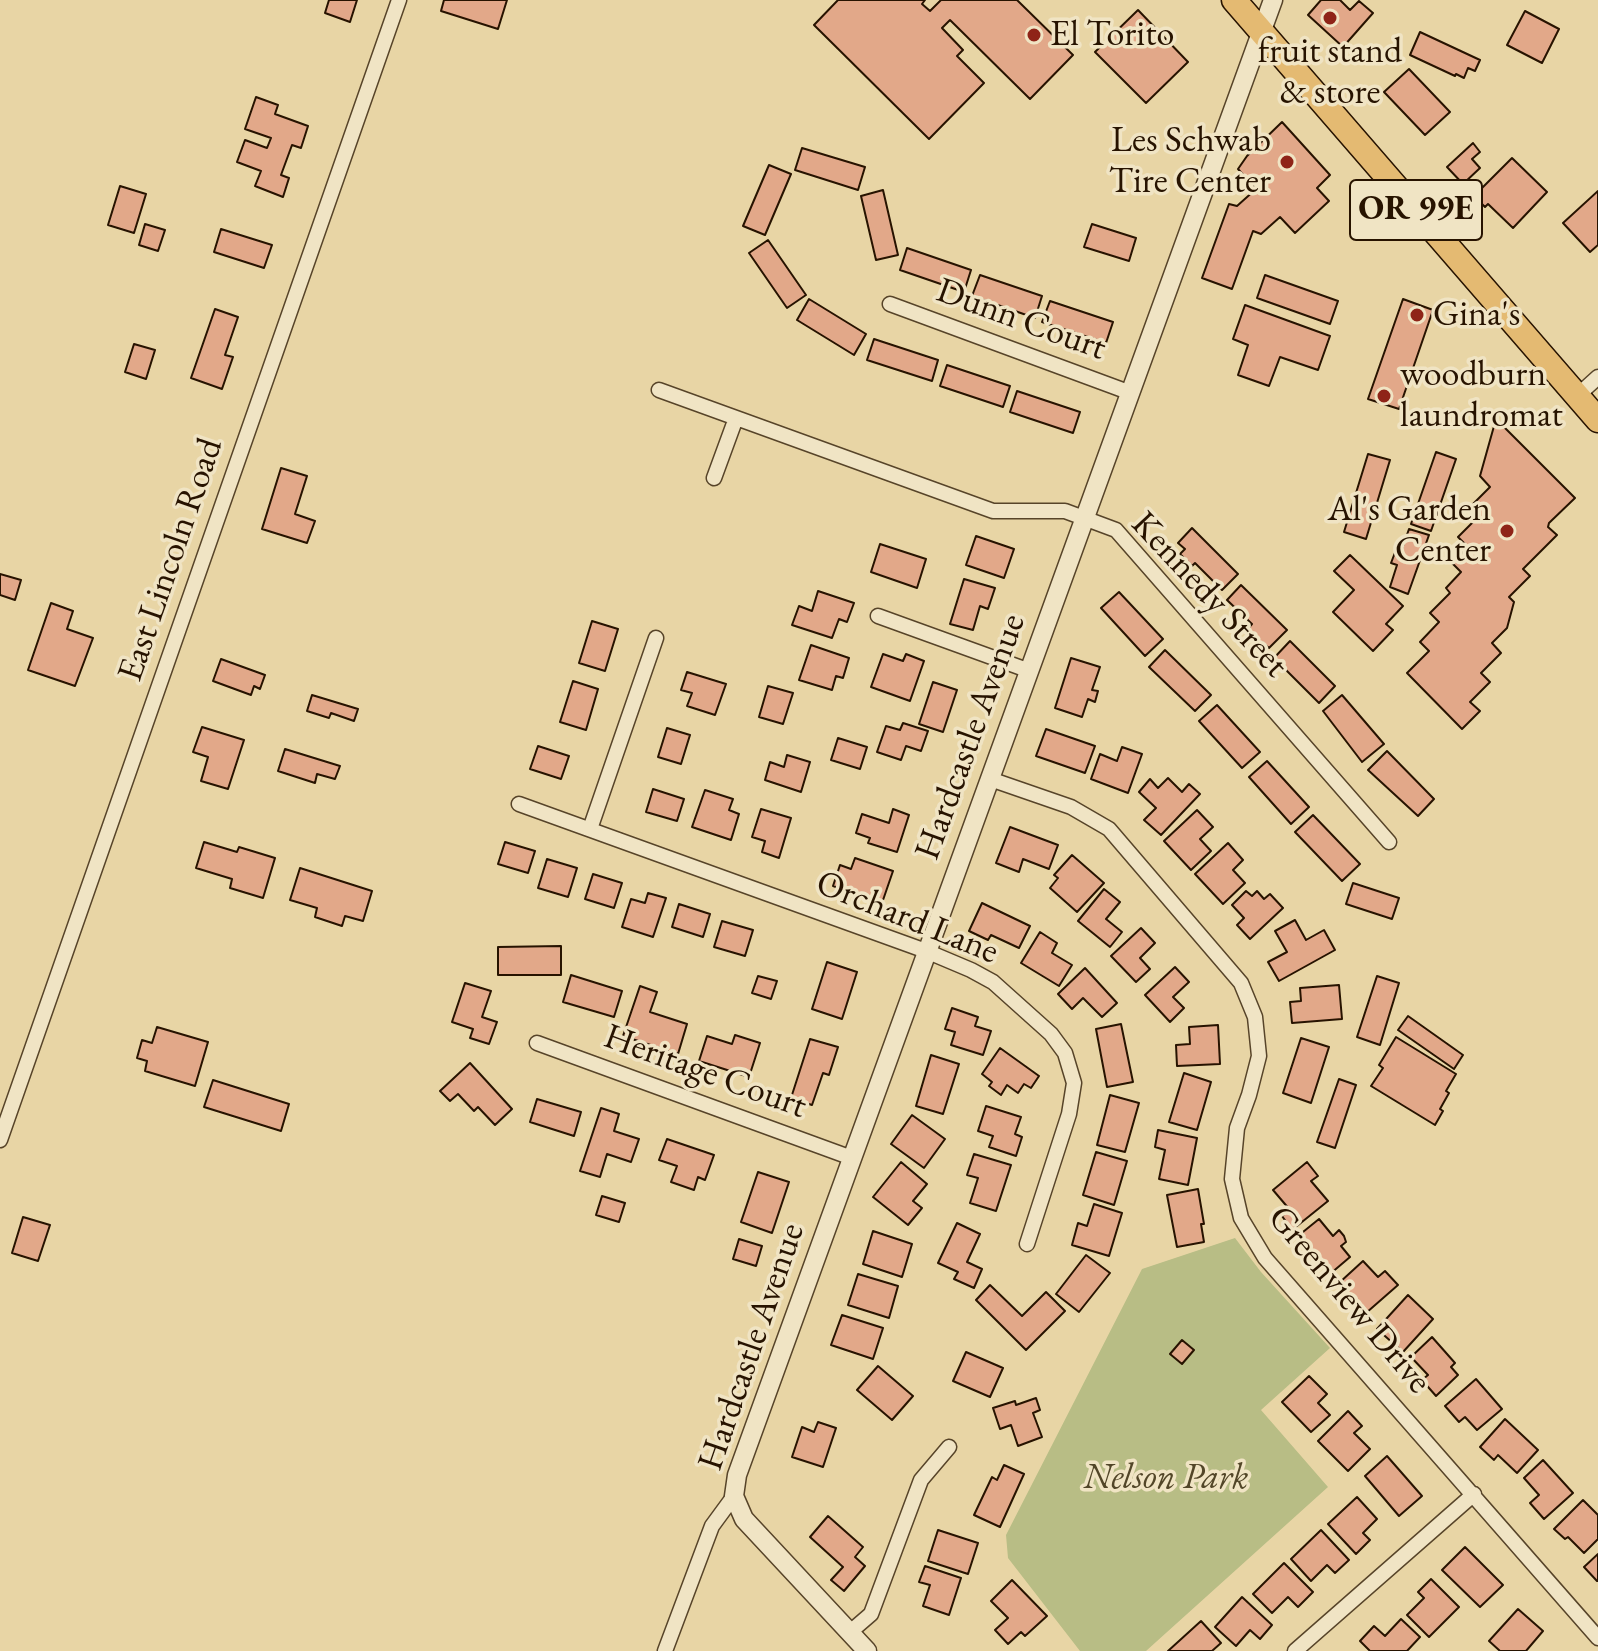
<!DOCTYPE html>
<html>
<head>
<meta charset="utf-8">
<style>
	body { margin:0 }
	canvas { display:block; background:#e8d5a5 }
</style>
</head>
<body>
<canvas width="1598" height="1651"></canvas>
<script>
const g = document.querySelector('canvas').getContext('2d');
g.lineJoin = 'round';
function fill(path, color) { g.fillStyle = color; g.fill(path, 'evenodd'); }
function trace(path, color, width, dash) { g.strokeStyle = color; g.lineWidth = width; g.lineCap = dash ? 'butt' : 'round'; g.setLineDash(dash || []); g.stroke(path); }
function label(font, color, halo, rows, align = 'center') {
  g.font = font + ' "EB Garamond",serif'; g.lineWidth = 7; g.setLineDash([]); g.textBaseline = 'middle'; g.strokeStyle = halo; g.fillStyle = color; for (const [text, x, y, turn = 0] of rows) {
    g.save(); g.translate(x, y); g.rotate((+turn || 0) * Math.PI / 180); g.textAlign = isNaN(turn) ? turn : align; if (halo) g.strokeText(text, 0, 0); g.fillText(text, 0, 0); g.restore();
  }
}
const green = new Path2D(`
	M1235,1238l26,34 69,76 -69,62 67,77 -182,164h-66l-72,-93 -2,-23 136,-266z`);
const building = new Path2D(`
	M329,0h28l-7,22 -25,-9z
	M444,0h63l-9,29 -57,-18z
	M838,0h87l-3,4 8,7 11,-11h76l56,55 -43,44 -80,-79 -8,8 21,22 -6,6 27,27 -55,56 -115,-114z
	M1321,0h19l10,10 9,-9 14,12 -30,34 -35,-32z
	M1138,10l50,52 -42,41 -51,-51z
	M1525,11l34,18 -17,34 -35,-18z
	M1420,32l60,28 -5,11 -7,-3 -4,10 -8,-4 -1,2 -45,-21z
	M1409,69l41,43 -25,23 -41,-43z
	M256,97l22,8 -3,9 33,12 -7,22 -9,-3 -11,30 8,3 -6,19 -28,-11 6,-15 -24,-9 8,-22 22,8 4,-10 -26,-9z
	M1282,122l48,53 -13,13 12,13 -34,32 -15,-16 -19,17 -8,-3 -21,58 -30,-11 27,-74 8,2 19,-17 -18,-20 9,-13z
	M1473,143l7,9 -8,7 8,9 -17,16 -16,-17z
	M802,148l63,19 -7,23 -63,-20z
	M1512,158l35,34 -34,36 -25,-24 -3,3 -11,-11z
	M769,165l22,9 -26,61 -22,-9z
	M120,186l26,8 -12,39 -26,-8z
	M883,190l15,65 -22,5 -15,-64z
	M1598,191v54l-8,7 -27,-29z
	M145,224l20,6 -7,21 -19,-6z
	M1092,224l44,14 -7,23 -45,-14z
	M221,229l51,16 -8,23 -50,-16z
	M768,240l38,55 -19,13 -38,-55z
	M907,248l64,22 -7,22 -64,-22z
	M980,275l62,21 -7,22 -63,-22z
	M1265,275l73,26 -8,23 -73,-26z
	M809,299l57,35 -12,21 -57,-35z
	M1403,299l30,11 -34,99 -31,-10z
	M1050,301l63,21 -7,21 -64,-21z
	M1245,305l85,31 -12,34 -38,-13 -11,29 -31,-11 10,-30 -15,-6z
	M215,309l23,8 -13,38 8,2 -11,32 -31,-11z
	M874,339l64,21 -6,21 -65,-21z
	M134,344l21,6 -9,29 -21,-7z
	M947,365l63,21 -7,21 -63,-21z
	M1017,391l63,21 -7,21 -63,-21z
	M1496,419l79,79 -26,25 -1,4 9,8 -34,34 7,7 -21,21 5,5 -7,26 -15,15 9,10 -20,20 9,9 -20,20 10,9 -18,18 -55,-56 22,-22 -9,-9 19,-20 -9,-9 20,-20 -4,-5 15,-16 -9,-9 16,-16 -10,-10 20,-20 -9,-9 21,-21 -10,-11z
	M1436,452l20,7 -25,72 -20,-7z
	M1368,454l22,6 -24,79 -22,-7z
	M281,468l26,8 -12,38 20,7 -8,22 -45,-14z
	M1192,528l46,46 -16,16 -27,-27 -3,3 -12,-12 5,-5 -7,-6z
	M1409,529l20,6 -21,59 -18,-7 7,-22 -6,-2 5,-13 5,2z
	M976,536l38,13 -10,29 -38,-13z
	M880,544l46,15 -9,29 -46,-16z
	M1350,555l53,51 -17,18 7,6 -20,21 -40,-39 21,-22 -20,-19z
	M0,574l21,6 -6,20 -15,-5z
	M964,579l31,9 -7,21 -8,-3 -7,24 -23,-6z
	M1241,585l46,45 -18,18 -7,-6 -2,2 -14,-13 6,-7 -25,-24z
	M818,591l36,12 -7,19 -8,-3 -7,19 -40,-13 7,-19 13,5z
	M1119,592l44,47 -18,17 -44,-48z
	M51,603l22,8 -6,18 26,9 -18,48 -47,-16z
	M592,621l26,8 -13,42 -26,-8z
	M1290,641l45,45 -16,17 -45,-45z
	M811,645l38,13 -6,20 -7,-2 -4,14 -33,-10z
	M1165,650l46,45 -16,16 -46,-44z
	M883,654l20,7 3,-7 18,7 -14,40 -39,-14z
	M1071,658l29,9 -8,23 6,1 -3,11 -7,-3 -6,18 -27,-9z
	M221,659l44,16 -5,14 -6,-3 -3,9 -38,-14z
	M687,672l39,12 -11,31 -28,-9 5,-13 -11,-3z
	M573,681l25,8 -12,41 -26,-8z
	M933,682l24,8 -14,42 -24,-8z
	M768,686l25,7 -10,31 -24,-7z
	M312,695l46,14 -4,12 -23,-8 -2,5 -22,-7z
	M1342,695l42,49 -22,18 -39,-51z
	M1217,705l43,47 -18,16 -43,-47z
	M903,723l25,8 -7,20 -15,-5 -5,14 -24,-8 9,-26 14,4z
	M202,727l42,13 -16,49 -27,-8 7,-24 -15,-5z
	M667,728l23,7 -9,29 -23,-7z
	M1046,729l49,17 -10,27 -49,-17z
	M838,738l29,9 -7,22 -29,-9z
	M538,746l31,10 -8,23 -31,-10z
	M1122,747l20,7 -14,39 -37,-14 9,-25 17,7z
	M285,749l55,17 -5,13 -18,-5 -2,9 -37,-12z
	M1387,751l47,48 -16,17 -50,-46z
	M787,755l23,7 -9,30 -36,-12 5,-18 14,5z
	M1267,761l42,46 -18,17 -42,-47z
	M1168,778l14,14 7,-8 11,10 -39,41 -17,-15 12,-12 -17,-16 11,-13 8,9z
	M653,789l31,10 -7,22 -31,-9z
	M705,790l28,9 -4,11 10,4 -8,26 -39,-13z
	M761,809l30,9 -12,40 -17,-6 3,-11 -13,-4z
	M893,809l16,6 -12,37 -29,-9 2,-5 -14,-5 6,-19 27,9z
	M1197,810l16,17 -13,12 11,12 -20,19 -27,-29z
	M1313,815l47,49 -18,17 -47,-49z
	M1010,827l48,18 -9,24 -26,-10 -4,13 -23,-9z
	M204,842l33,10 2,-5 36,11 -12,40 -33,-10 2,-9 -36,-11z
	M505,842l30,9 -7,22 -30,-9z
	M1228,843l15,17 -10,10 12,13 -22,21 -28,-30z
	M1072,855l32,28 -27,29 -27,-24 8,-10 -4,-3z
	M855,858l38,13 -11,32 -49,-17 7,-21 11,4z
	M547,859l30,9 -9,29 -30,-9z
	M300,868l72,23 -9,30 -18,-5 -3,10 -27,-9 2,-9 -27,-8z
	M593,874l29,9 -8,25 -29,-9z
	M1353,883l46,15 -7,21 -46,-15z
	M1104,889l16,13 -14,17 16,13 -12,15 -32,-26z
	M1246,891l6,5 5,-5 7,8 6,-5 13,14 -33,31 -13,-14 7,-7 -12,-13z
	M648,893l18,5 -13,39 -31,-10 9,-28 14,4z
	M982,903l48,23 -11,22 -28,-13 -3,5 -19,-9z
	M679,904l31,10 -7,23 -31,-10z
	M1295,920l11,20 18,-10 11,20 -56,31 -11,-19 19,-10 -12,-21z
	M722,921l31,9 -8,26 -31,-9z
	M1141,928l14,15 -15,15 10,11 -14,13 -25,-26z
	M1040,932l17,11 -5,10 20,12 -13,21 -38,-23z
	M561,946v29h-63v-28z
	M827,962l30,10 -15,47 -30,-10z
	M1175,967l14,15 -16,15 11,11 -14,14 -25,-27z
	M1085,968l32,35 -15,14 -19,-19 -11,11 -14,-15z
	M571,975l51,16 -8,26 -51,-15z
	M758,976l19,5 -6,18 -19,-6z
	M1377,976l22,7 -19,62 -23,-8z
	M465,983l26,8 -9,26 15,5 -8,22 -19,-6 3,-9 -21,-7z
	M1339,985l3,34 -50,4 -2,-21 11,-1 -1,-13z
	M640,986l17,6 -7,20 37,12 -9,30 -55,-18z
	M952,1008l26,9 -3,9 16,5 -8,24 -32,-10 4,-13 -10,-3z
	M1408,1016l55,39 -9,14 -56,-39z
	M1121,1024l12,58 -26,5 -11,-58z
	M1218,1025l2,39 -43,2 -1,-21 14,-1 -1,-17z
	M157,1027l51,15 -13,44 -50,-15 2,-10 -10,-3 5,-18 10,3z
	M735,1035l25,8 -11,34 -50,-16 8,-25 25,8z
	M1396,1037l60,37 -10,17 3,2 -9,16 3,2 -8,14 -64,-39 12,-18 -4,-3z
	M1301,1038l28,9 -18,56 -28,-10z
	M810,1039l28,8 -9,28 -6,-2 -11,32 -21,-7z
	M1000,1048l39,28 -8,12 -7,-4 -6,9 -11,-8 -6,10 -12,-9 3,-4 -10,-8z
	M931,1055l28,9 -16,50 -27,-8z
	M470,1063l42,46 -17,16 -17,-18 -4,4 -16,-17 -8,7 -10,-10z
	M1184,1073l27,9 -14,48 -28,-8z
	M1339,1079l17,6 -21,63 -18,-6z
	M213,1080l76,24 -8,27 -77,-24z
	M1110,1095l29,8 -14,49 -28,-7z
	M537,1099l44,13 -7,24 -44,-14z
	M986,1106l35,11 -6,17 7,3 -6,19 -27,-9 4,-11 -15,-5z
	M601,1108l18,6 -5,17 25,8 -8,23 -24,-8 -7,23 -20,-6z
	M912,1115l33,24 -21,29 -33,-24z
	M1158,1130l39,8 -9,47 -29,-6 6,-29 -10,-3z
	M667,1139l47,16 -9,25 -7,-3 -4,13 -23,-8 6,-16 -18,-6z
	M1096,1152l31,9 -13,44 -31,-10z
	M974,1154l37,11 -15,46 -26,-8 8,-25 -11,-3z
	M901,1162l26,22 -14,17 9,7 -14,17 -35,-28z
	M1307,1162l11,14 -7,5 17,20 -36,29 -10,-14 8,-6 -17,-20z
	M758,1172l31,10 -17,51 -31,-11z
	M1198,1189l6,35h-3l3,18 -27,5 -10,-52z
	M602,1196l23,7 -6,19 -23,-7z
	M1094,1204l28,9 -13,43 -37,-11 6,-22 9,3z
	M23,1217l27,8 -12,36 -26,-8z
	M1319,1219l14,17 6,-6 5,6 2,6 -5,4 9,11 -20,17 -32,-38z
	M957,1223l23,11 -13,28 15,7 -8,19 -20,-9 4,-7 -20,-9z
	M873,1231l39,13 -10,33 -39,-13z
	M739,1239l23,7 -6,20 -23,-7z
	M1086,1255l24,18 -31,39 -23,-18z
	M1363,1261l15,16 7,-6 13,14 -32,28 -27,-30z
	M858,1274l40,12 -9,32 -41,-13z
	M990,1285l32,31 24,-24 19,19 -39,39 -50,-50z
	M1408,1295l25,24 -30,33 -26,-23z
	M842,1315l41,13 -10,31 -42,-14z
	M1432,1337l23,26 -4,4 7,8 -22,21 -14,-16 6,-5 -17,-18z
	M1182,1340l12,10 -12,14 -12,-10z
	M966,1352l37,16 -13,29 -37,-16z
	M878,1366l35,30 -21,24 -35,-30z
	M1309,1376l18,18 -9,9 12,12 -19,17 -29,-30z
	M1476,1379l26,30 -25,21 -12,-13 -6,5 -14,-16z
	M1036,1398l4,12 -7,3 9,24 -24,9 -7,-21 -11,4 -7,-21 22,-7 1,4z
	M1348,1411l14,15 -8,7 16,16 -22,22 -30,-30z
	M1505,1419l33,31 -21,23 -19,-18 -4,5 -14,-13z
	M818,1422l18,6 -13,39 -31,-10 10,-30 12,5z
	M1387,1456l35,40 -23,20 -34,-40z
	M1543,1460l30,33 -29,26 -14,-16 9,-8 -15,-17z
	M1004,1465l20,9 -24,53 -26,-12 18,-38 5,3z
	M1357,1497l20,22 -14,14 7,7 -14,14 -28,-30z
	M1583,1500l15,15v24l-14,14 -16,-16 -3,2 -11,-10z
	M828,1516l35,31 -8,10 10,9 -21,25 -13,-11 12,-13 -33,-30z
	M938,1530l40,13 -10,31 -40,-13z
	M1321,1530l28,30 -14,13 -8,-8 -16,16 -20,-22z
	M1465,1547l38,38 -23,22 -38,-37z
	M1598,1554v27h-1l-13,-14z
	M1284,1563l29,29 -15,15 -10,-10 -16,16 -19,-19z
	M925,1566l36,12 -12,37 -26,-9 7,-21 -11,-3z
	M1431,1579l28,28 -30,30 -22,-22 17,-17 -6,-6z
	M1012,1580l35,36 -22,20 -4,-4 -13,12 -13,-14 13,-12 -17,-17z
	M1242,1597l30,28 -12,14 -10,-9 -14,16 -21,-19z
	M1518,1609l25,22 -17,20h-26l-11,-10z
	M1401,1619l19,18 -13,14h-37l-10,-10 14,-15 11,10z
	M1201,1621l20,22 -9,8h-44z`);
const minor = new Path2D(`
	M890,304l241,89
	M659,390l334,121h72l51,19 273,312
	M1577,396l21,-19
	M714,478l22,-60
	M878,616l152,55
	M990,779l81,28 38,22 132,154 14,34 4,39 -10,39 -12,33 -5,51 9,39 24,40 333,380
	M519,804l407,147 45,19 22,12 58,52 14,19 9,30 -5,31 -42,130
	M590,829l66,-191
	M537,1043l315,115
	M0,1140l399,-1140
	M849,1633l22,-19 50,-134 28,-33
	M665,1651l47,-125 22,-30
	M1295,1651l179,-157`);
const tertiary = new Path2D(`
	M867,1651l-123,-132 -10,-23 3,-21 536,-1475`);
const primary = new Path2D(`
	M1234,0l364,420`);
const markers = [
	[1330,18,8,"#8f2418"],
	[1034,35,8,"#8f2418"],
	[1287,162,8,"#8f2418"],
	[1417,315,8,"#8f2418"],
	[1384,396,8,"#8f2418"],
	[1507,531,8,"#8f2418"]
];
const shields = [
	[1416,210,132]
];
const shieldNames = [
	["OR 99E",1416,210]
];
const poiNames = [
	["El Torito",1050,35],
	["fruit stand",1330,52,"center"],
	["& store",1330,93,"center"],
	["Les Schwab",1271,141,"right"],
	["Tire Center",1271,182,"right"],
	["Gina's",1433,315],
	["woodburn",1400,375],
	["laundromat",1400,416],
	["Al's Garden",1491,510,"right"],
	["Center",1491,551,"right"]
];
const streetNames = [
	["Dunn Court",1021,320,20],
	["East Lincoln Road",171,560,-71],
	["Kennedy Street",1209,595,47],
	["Hardcastle Avenue",971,737,-70],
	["Orchard Lane",907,918,22],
	["Heritage Court",705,1072,20],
	["Greenview Drive",1349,1300,50],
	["Hardcastle Avenue",752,1347,-71]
];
const parkNames = [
	["Nelson Park",1166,1478]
];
fill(green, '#b8bd85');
fill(building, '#e2a889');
trace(building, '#271300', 2);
trace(minor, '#574429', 17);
trace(tertiary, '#574429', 21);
trace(primary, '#271300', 27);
trace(minor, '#f0e4c4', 14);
trace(tertiary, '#f0e4c4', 18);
trace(primary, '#e4ba72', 24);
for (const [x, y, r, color] of markers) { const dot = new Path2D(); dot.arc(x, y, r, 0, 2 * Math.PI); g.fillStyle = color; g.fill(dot); trace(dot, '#f0e4c4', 3); }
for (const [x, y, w] of shields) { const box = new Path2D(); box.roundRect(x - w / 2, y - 30, w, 60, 6); g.fillStyle = '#f0e4c4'; g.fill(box); trace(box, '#271300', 2); }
label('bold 34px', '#271300', null, shieldNames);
label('36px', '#271300', '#f0e4c4', poiNames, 'left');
label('36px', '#271300', '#f0e4c4', streetNames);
label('italic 36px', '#524628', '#f0e4c4', parkNames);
</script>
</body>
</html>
